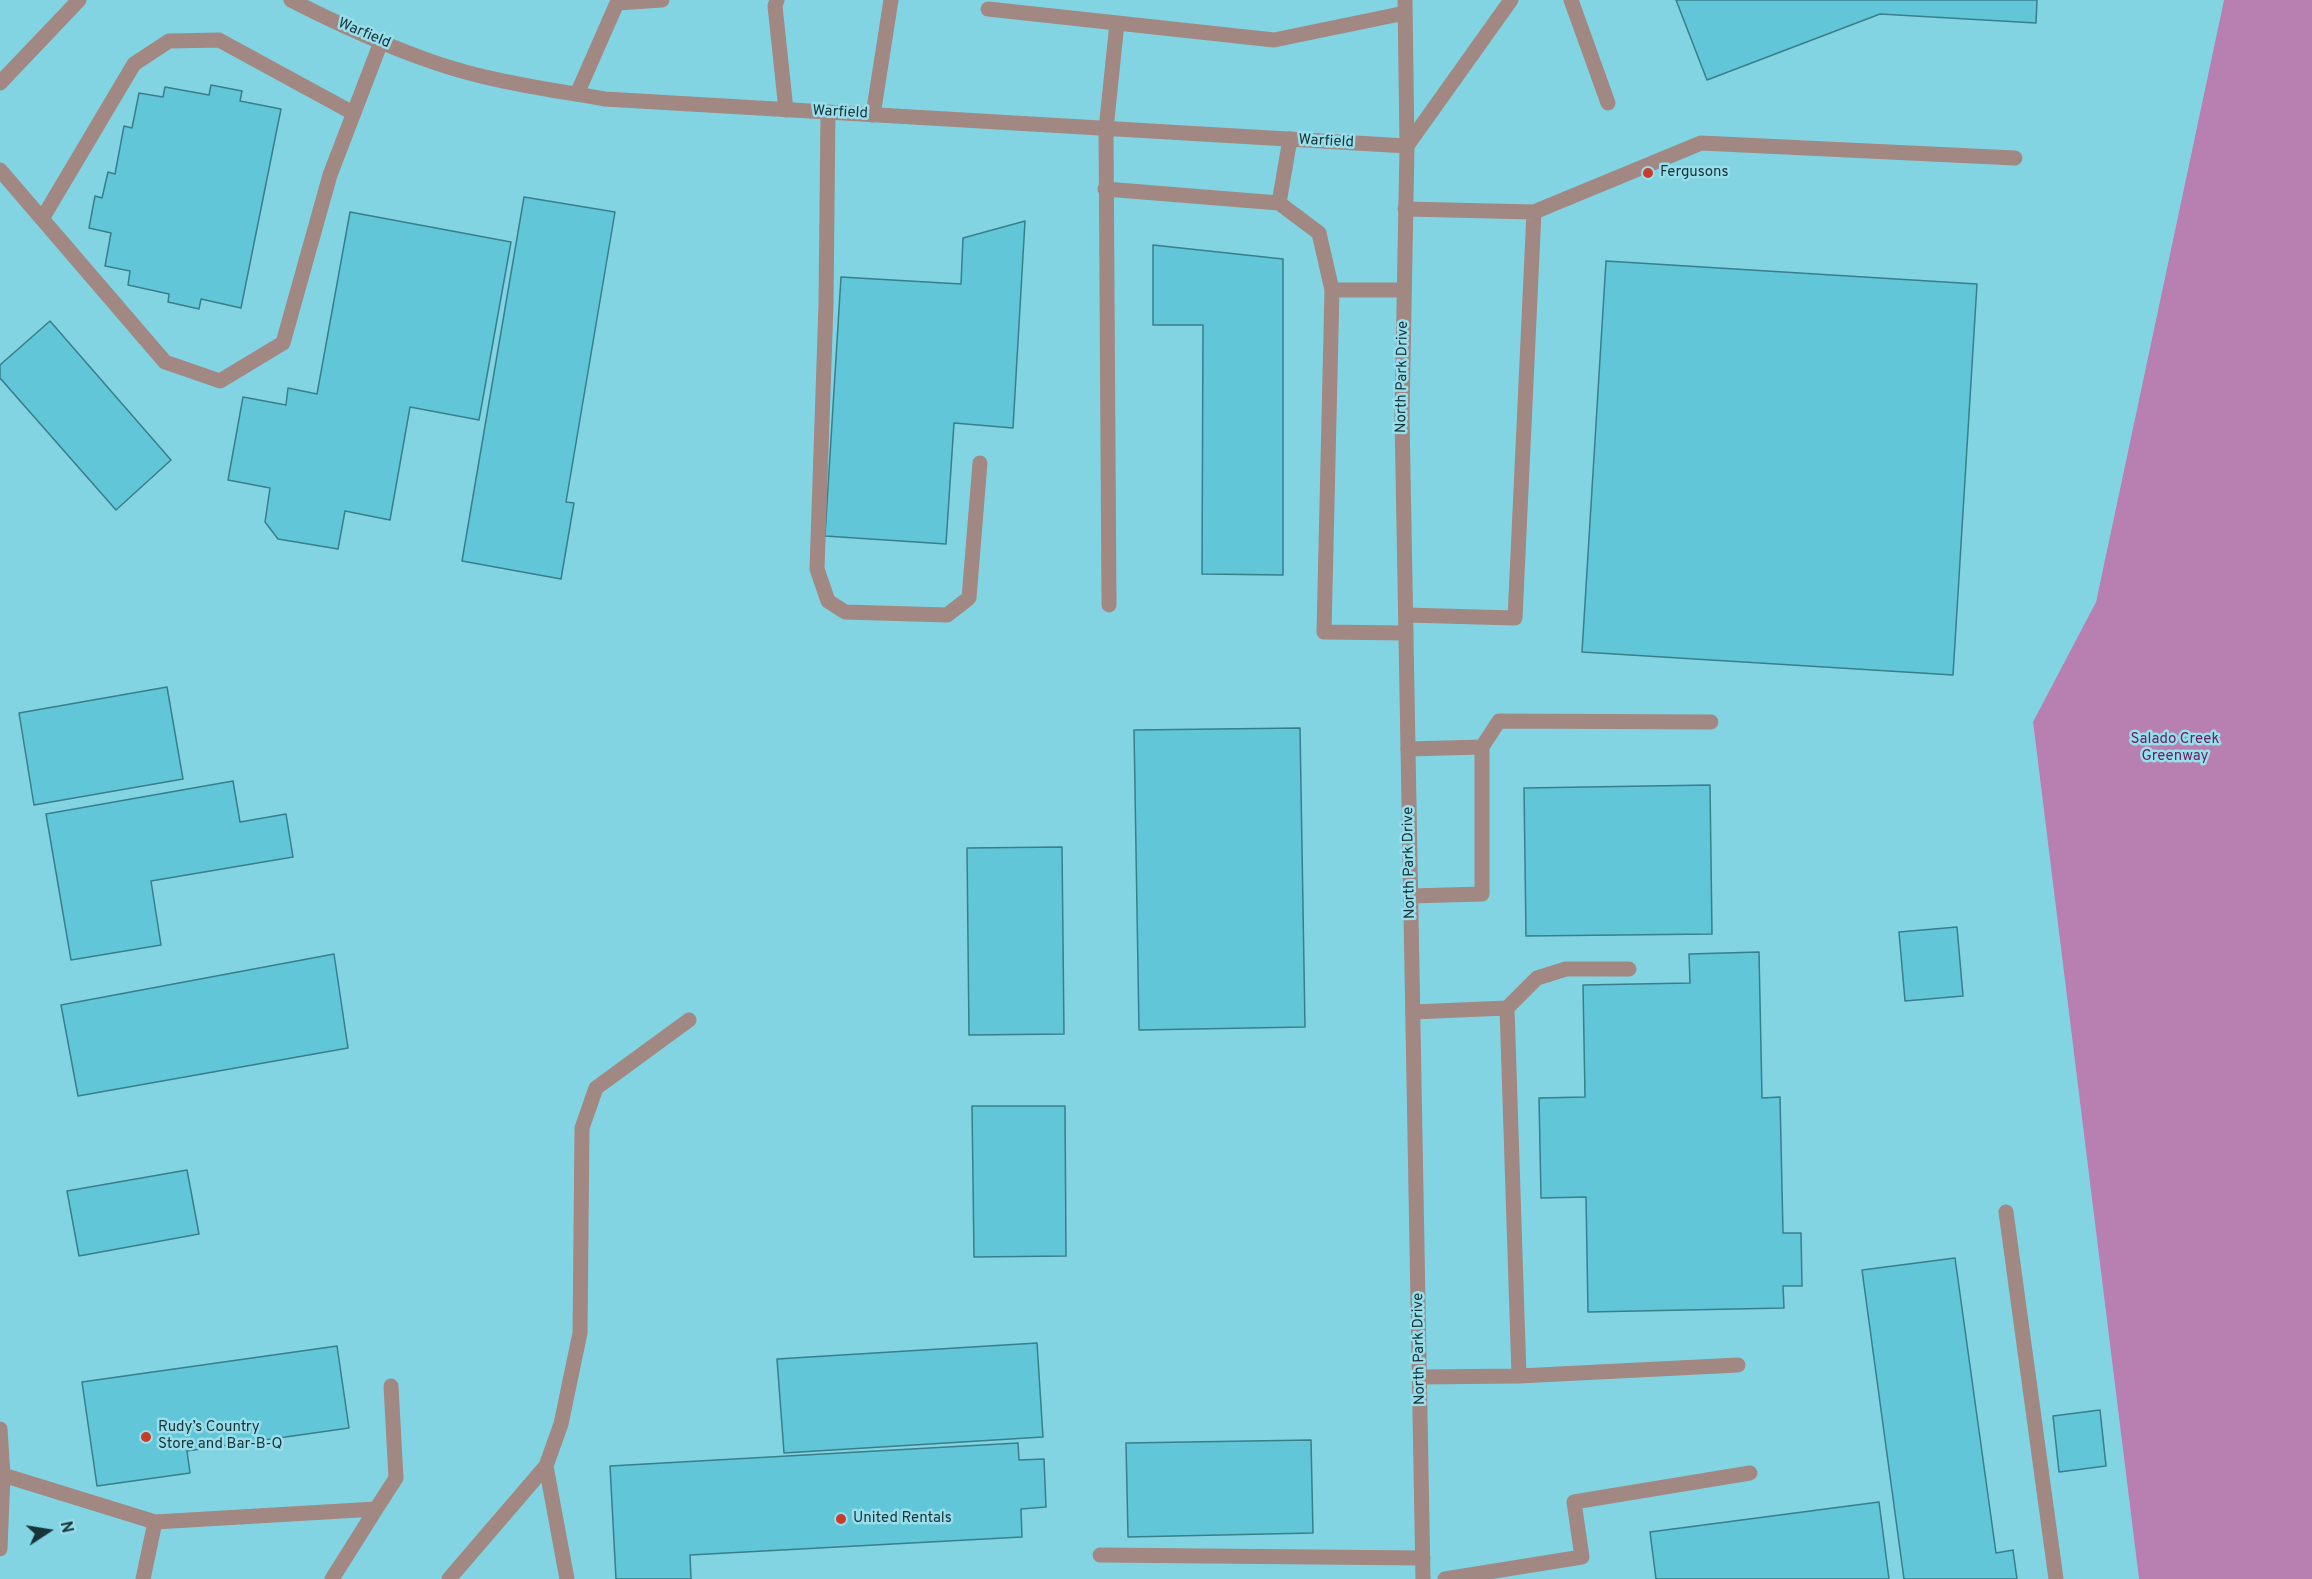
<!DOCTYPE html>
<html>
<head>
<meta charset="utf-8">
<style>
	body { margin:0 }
	#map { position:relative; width:2312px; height:1579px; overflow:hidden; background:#99deeb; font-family:Overpass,sans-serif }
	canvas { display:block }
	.north { position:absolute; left:18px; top:1501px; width:60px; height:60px; -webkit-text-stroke:4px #99deeb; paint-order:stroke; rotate:78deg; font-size:16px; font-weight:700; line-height:24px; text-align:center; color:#173439 }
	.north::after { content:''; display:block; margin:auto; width:21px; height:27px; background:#173439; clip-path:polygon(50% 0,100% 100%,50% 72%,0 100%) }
</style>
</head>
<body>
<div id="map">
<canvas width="2312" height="1579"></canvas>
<div class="north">N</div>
</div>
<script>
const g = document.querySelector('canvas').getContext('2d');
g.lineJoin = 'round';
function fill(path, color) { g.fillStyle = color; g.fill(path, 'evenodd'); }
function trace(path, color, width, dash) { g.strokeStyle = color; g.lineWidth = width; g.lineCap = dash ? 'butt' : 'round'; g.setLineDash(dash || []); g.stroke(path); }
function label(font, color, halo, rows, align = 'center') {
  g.font = font + ' Overpass,sans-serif'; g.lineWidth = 5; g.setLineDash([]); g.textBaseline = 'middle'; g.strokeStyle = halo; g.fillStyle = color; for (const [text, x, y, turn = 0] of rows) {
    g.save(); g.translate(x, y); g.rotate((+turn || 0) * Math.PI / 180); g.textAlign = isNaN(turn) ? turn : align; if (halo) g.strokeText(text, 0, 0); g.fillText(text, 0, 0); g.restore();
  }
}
const built = new Path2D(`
	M0,0h2224l-128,602 -63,121 106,856h-2139z`);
const forest = new Path2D(`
	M2224,0h88v1579h-173l-106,-857 63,-120z`);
const building = new Path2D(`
	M1676,0h361l-1,23 -156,-9 -173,66z
	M211,85l31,6 -2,10 41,8 -40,199 -40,-9 -2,10 -31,-7 1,-8 -41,-9 2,-14 -25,-5 6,-33 -22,-5 6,-32 7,2 6,-26 7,2 9,-48 8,2 7,-35 24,4 2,-10 44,8z
	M524,197l91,15 -49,290 8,1 -13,76 -99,-18z
	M350,212l161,30 -32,178 -69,-13 -20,113 -45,-9 -7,38 -60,-10 -13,-17 5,-34 -42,-8 15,-83 43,8 2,-17 29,6z
	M1025,221l-12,207 -59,-5 -8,121 -121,-8 16,-259 120,7 2,-46z
	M1153,245l130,14v316l-81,-1 1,-249h-50z
	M1606,261l371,23 -24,391 -371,-23z
	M50,321l121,139 -55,50 -116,-132v-13z
	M167,687l16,92 -149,26 -15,-92z
	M1300,728l5,299 -166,3 -5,-300z
	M233,781l7,41 46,-8 7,43 -142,24 10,64 -90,15 -25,-146z
	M1710,785l2,149 -186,2 -2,-148z
	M1062,847l2,187 -95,1 -2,-187z
	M1957,927l6,69 -58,5 -6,-69z
	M1759,952l3,146 18,-1 3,136h18l1,53h-19l1,22 -196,4 -2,-115 -45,1 -2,-100 46,-1 -2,-112 107,-2 -1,-29z
	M334,954l14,94 -270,48 -17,-91z
	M972,1106h93l1,150 -92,1z
	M187,1170l12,64 -120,22 -12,-65z
	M1955,1258l41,295 17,-3 4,29h-113l-42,-309z
	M1037,1343l6,94 -259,16 -7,-94z
	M337,1346l12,82 -162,23 3,22 -93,13 -15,-104z
	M2100,1410l6,56 -47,6 -6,-56z
	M1311,1440l2,93 -185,4 -2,-94z
	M1018,1443l1,17 25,-1 2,48 -25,2 1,28 -332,18 1,24h-75l-6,-113z
	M1879,1502l10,77h-233l-6,-47z`);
const service = new Path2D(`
	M777,0l-2,6 11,104
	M1405,0l2,146
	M1571,0l37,103
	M988,9l286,31 131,-27
	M577,94l40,-91 45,-3
	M828,112l-2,192 -9,265 11,32 17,11 102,3 22,-17 11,-135
	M873,115l18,-115
	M1407,146l104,-146
	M0,170l165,192 55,19 63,-38 47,-168 51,-133
	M1105,189l174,14 11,-64
	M1279,203l40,30 13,57 -8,342 82,1
	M1405,209l129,3 167,-69 314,15
	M42,219l92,-155 35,-23 50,-1 134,73
	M1332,290h72
	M1109,605l-3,-476 11,-106
	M1406,615l109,3 19,-406
	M1408,749l74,-2
	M1411,896l71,-2v-147l17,-26 212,1
	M1507,1008l30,-30 29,-9h63
	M1413,1012l94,-4 12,368 -99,1
	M2006,1212l50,367
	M1519,1376l219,-11
	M546,1466l21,113
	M3,1475l152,47 221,-13 -44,70
	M376,1509l20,-31 -5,-92
	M1100,1555l323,3
	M143,1579l12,-57
	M449,1579l97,-113 15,-42 19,-91 2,-205 14,-40 93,-68
	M1445,1579l137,-22 -8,-55 176,-29`);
const minor = new Path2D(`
	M291,0c45,23 91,44 139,61 56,20 116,28 175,38l802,47 -5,270 21,1163`);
const tertiary = new Path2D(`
	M0,83l79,-83
	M0,1429l3,46 -3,74`);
const markers = [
	[1648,173,6,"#c83c2a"],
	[146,1437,6,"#c83c2a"],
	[841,1519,6,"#c83c2a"]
];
const streetNames = [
	["Warfield",364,34,23],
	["Warfield",840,113,3],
	["Warfield",1326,142,3],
	["North Park Drive",1403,377,-89],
	["North Park Drive",1410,863,-91],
	["North Park Drive",1420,1349,-91]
];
const poiNames = [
	["Fergusons",1660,173],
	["Rudy’s Country",158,1428],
	["Store and Bar-B-Q",158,1445],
	["United Rentals",853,1519]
];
const parkNames = [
	["Salado Creek",2175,740],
	["Greenway",2175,757]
];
fill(built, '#83d4e3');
fill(forest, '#b87fb1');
fill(building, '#60c6d8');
trace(building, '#397e8a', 1.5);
trace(service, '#a28883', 15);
trace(minor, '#a28883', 15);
trace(tertiary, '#a28883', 15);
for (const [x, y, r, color] of markers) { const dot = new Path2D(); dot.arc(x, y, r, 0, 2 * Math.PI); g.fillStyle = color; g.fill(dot); trace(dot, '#99deeb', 2); }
label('15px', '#173439', '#99deeb', streetNames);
label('15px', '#173439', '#99deeb', poiNames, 'left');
label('15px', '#662261', '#99deeb', parkNames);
</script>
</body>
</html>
